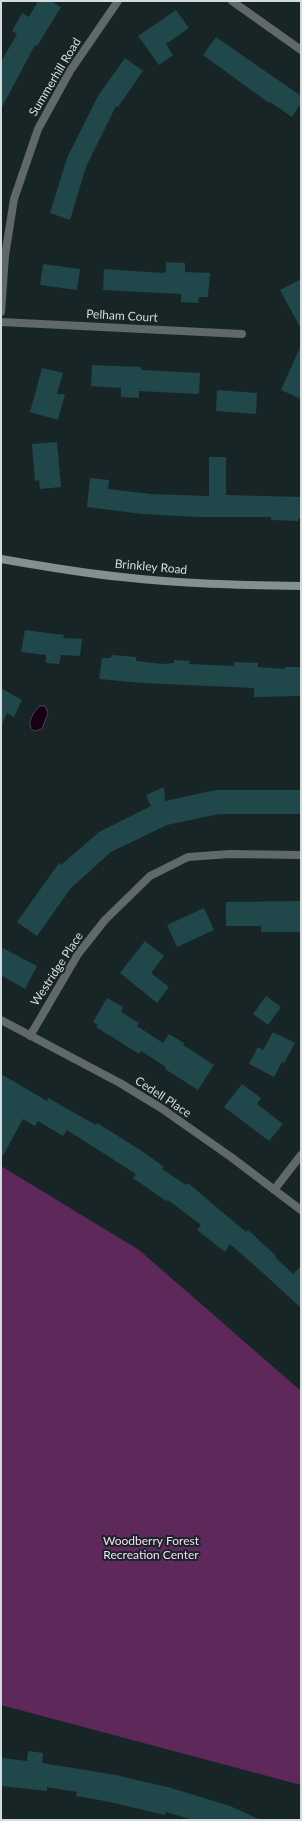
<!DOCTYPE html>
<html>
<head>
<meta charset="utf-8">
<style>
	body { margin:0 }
	#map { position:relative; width:302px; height:1821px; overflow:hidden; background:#182526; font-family:Lato,sans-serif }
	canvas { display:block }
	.frame { position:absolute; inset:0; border:2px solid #d3dcdd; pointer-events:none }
</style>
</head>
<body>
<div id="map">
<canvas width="302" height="1821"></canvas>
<div class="frame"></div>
</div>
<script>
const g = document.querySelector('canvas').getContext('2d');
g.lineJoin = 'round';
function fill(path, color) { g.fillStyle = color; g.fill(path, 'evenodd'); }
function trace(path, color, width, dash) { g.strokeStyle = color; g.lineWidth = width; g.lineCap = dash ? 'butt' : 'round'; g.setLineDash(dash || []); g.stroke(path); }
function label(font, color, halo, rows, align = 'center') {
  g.font = font + ' Lato,sans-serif'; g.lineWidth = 4; g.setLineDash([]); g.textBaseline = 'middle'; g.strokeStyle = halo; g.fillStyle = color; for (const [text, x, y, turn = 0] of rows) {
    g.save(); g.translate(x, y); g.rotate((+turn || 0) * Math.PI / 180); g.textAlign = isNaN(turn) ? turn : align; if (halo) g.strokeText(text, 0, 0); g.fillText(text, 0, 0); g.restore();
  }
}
const green = new Path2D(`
	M1,1166l138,84 162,141v394l-300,-80z`);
const water = new Path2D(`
	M40,706h5l3,7 -6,16 -8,2c-9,-6 -1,-19 6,-25z`);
const building = new Path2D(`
	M38,1h13l10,6 -24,39 -2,-1 -34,64v-47l16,-28 -5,-3 10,-18 7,4z
	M176,10l13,18 -23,16 7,11 -14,10 -21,-29z
	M216,37l85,59v7l-9,14 -22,-15 -1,1 -66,-48z
	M125,58l18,13 -25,36 -2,-1 -30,61 -16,53 -20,-7 17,-55 31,-62z
	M166,262l19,1v9l25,1 -2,24h-9l-1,6 -17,-1v-8l-78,-4 1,-21 60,4 2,-2z
	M43,264l37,5 -3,21 -37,-5z
	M301,279v50l-21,-39z
	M301,345v54l-20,-9z
	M92,365l49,2v3l59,3 -1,21 -60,-3v7l-18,-1v-9l-30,-2z
	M42,368l21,5 -6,21h8l-7,26 -28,-8z
	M217,390l40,3 -1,21 -40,-3z
	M57,442l4,45 -21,2 -1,-9 -4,1 -3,-37z
	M209,457h17v38l75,2v22h-3v2l-27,-1v-3h-74l-55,-3 -55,-7 3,-29 19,2 -1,9 43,5 58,2z
	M25,630l39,5 -1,3 19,1 -2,17 -19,-1 -2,9 -13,-1v-8l-25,-3z
	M112,655l24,2v4l26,3 12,-1v-3l16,1 -1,3 45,2v-4l24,1v4l27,2v-2h16v29l-47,1v-9l-112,-5 -43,-4 3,-21h9z
	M1,688l21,12 -8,17 -7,-4 -6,14z
	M164,787l1,14 51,-11h85v24h-82l-52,11 -56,27 -40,36 -34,48 -20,-14 42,-59 2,2 38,-33 52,-26 -5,-11z
	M301,901v31h-40v-6h-35v-24z
	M204,908l10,22 -37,17 -10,-22z
	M145,941l19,15 -13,17 18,14 -12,16 -37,-30z
	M1,947l36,19 -12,23 -24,-14z
	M266,996l15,11 -13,18 -15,-11z
	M107,998l16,9 -2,5 18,11 -2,3 26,17 6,-9 15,9 -1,2 31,20 -16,25 -33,-21 1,-2 -25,-16 -2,3 -43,-27 2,-2 -5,-3z
	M273,1032l22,11 -11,20 -2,-1 -8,15 -25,-13 9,-17 5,3z
	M1,1074l46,27 1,-3 48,27 1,-2 45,28 22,16 -2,2 24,16 2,-2 58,49 2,-2 28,26 -1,1 18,17 8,-8v42l-39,-36 -32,-28 -5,8 -28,-22 4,-5 -33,-25 -2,1 -33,-23 3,-4 -69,-44 -4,6 -25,-15 -3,5 -12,-7 -22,40z
	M242,1084l19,14 -4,6 26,20 -14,17 -45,-34z
	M28,1751l15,2 -1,10 74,12 55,13 59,18 31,14h-68l-27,-8 -1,3 -60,-14 -29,-5 1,-4 -30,-5v4l-46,-5 1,-28 25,3z`);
const street = new Path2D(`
	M232,1l69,49
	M1,312l4,-56 9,-57 24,-70 32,-58 48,-70
	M1,322l241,12
	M1,1020l119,63 41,25 70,49 70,53
	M30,1036l48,-82 27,-34 45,-44 38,-19 42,-3 71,1
	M274,1190l27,-35`);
const secondary = new Path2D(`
	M1,559c40,7 80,14 121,18 59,7 119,8 179,9`);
const streetNames = [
	["Summerhill Road",55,77,-59],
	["Pelham Court",122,316,3],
	["Brinkley Road",151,567,5],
	["Westridge Place",57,969,-57],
	["Cedell Place",163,1097,33]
];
const parkNames = [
	["Woodberry Forest",151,1541],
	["Recreation Center",151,1555]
];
fill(green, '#5f285b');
fill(water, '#170016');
trace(water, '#4f4252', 1);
fill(building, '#20474a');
trace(street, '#616868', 8);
trace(secondary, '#848f90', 8);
label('12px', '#d3dcdd', '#182526', streetNames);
label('12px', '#fbd8f6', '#182526', parkNames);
</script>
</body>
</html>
